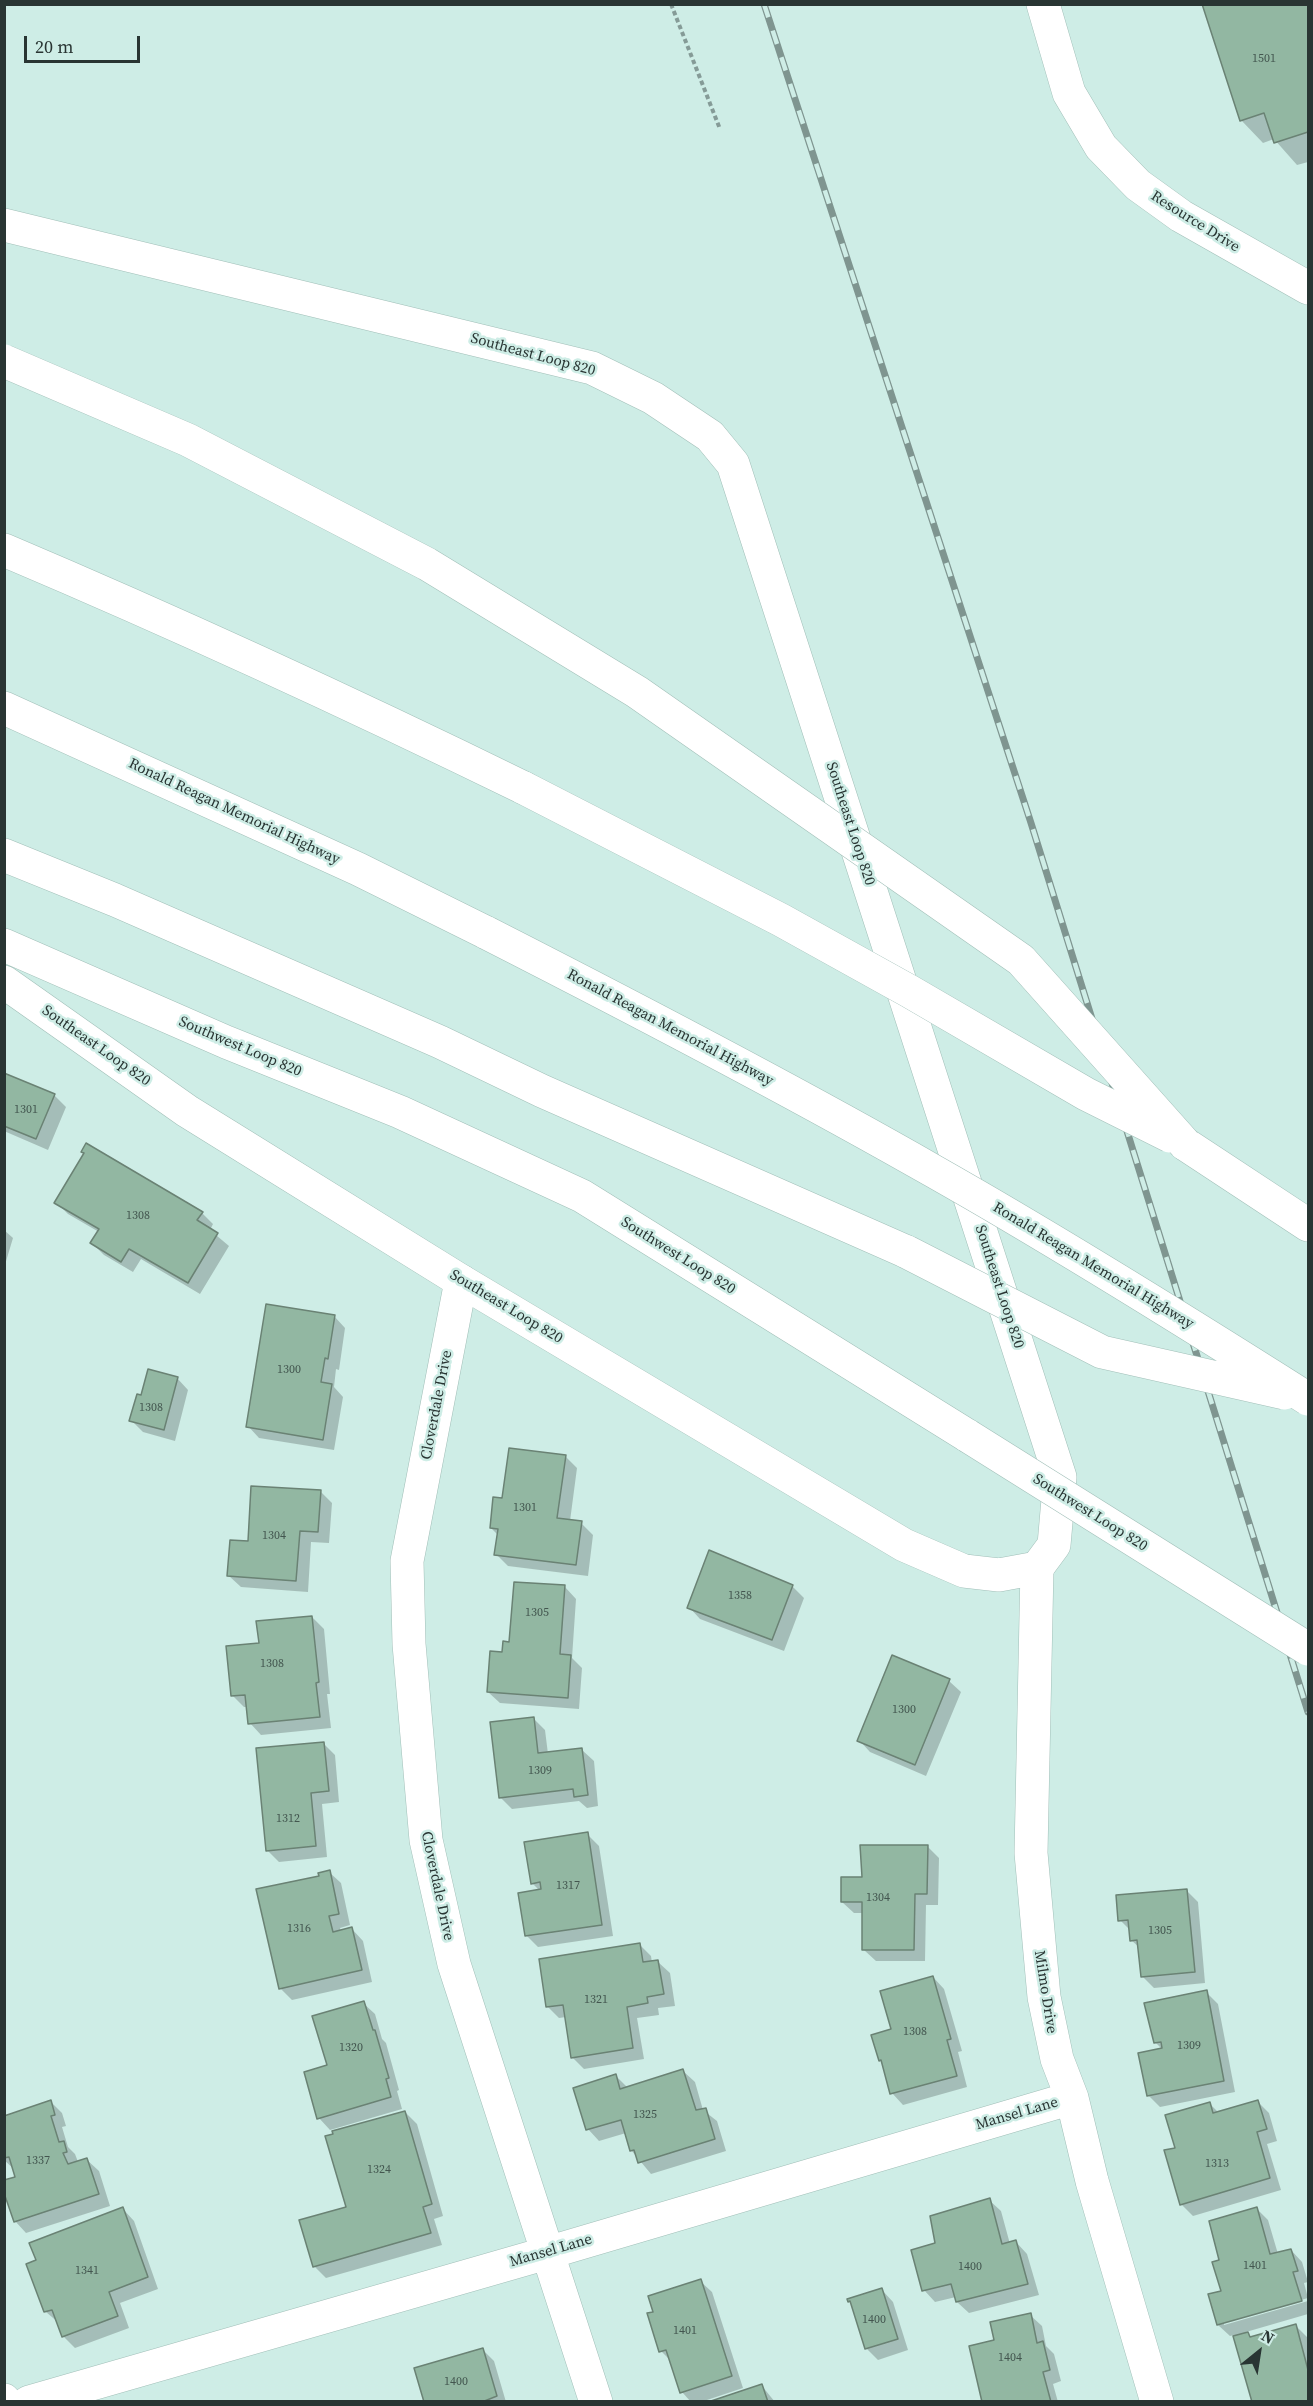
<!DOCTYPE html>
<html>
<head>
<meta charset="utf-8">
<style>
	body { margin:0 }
	#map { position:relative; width:1313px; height:2406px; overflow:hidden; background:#ceede6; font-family:"Source Serif 4",serif }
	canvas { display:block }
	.frame { position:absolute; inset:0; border:6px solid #293533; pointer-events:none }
	.north { position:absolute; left:1229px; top:2322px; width:60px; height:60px; -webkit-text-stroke:4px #ceede6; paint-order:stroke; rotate:30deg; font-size:16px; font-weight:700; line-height:24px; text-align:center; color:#293533 }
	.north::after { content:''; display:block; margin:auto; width:21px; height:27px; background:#293533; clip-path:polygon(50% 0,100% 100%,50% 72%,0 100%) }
	.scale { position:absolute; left:24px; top:36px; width:116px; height:27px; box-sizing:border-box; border:3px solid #293533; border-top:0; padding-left:8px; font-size:18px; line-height:21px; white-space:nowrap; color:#293533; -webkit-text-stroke:4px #ceede6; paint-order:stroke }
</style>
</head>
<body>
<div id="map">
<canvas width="1313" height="2406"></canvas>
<div class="frame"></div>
<div class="north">N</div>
<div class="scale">20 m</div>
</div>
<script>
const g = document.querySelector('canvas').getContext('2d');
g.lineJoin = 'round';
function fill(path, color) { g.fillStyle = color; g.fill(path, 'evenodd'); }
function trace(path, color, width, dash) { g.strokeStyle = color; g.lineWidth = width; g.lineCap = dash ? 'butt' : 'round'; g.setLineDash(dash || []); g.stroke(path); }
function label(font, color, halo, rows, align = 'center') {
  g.font = font + ' "Source Serif 4",serif'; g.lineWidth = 5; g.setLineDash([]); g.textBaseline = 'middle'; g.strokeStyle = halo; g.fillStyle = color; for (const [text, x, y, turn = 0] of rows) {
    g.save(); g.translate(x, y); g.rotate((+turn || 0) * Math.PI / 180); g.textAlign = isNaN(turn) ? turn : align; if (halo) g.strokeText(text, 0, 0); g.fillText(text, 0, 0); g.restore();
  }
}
const shadow = new Path2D(`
	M1204,4h104v158l-11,3 -23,-26 -11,4 -22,-23z
	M4,1074l50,21 12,12 -18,43 -44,-19z
	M56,1202l146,11 11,11 -3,6 19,16 -29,48 -59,-35 -8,13 -29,-17 -12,-12 7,-11 -31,-18z
	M4,1230l9,8 -9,30z
	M334,1316l11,12 -6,42 -3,-1 -2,18 9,10 -9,53 -75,-12 -11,-12z
	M177,1378l11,12 -13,51 -32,-9 -12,-12 11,-23z
	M565,1456l12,12 -7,53 11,2 12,12 -5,41 -80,-10 -12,-12 2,-19 -7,-7 12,-29z
	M321,1492l11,11 -3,40 -18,-1 -3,50 -67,-5 -12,-11 20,-34z
	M792,1586l12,12 -20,53 -84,-32 -11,-12z
	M565,1587l11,12 -4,59 10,10 -3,41 -79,-6 -12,-11 16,-39z
	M312,1617l12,12 6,65h-3l4,34 -70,7 -11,-12 -2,-16h-4l-12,-12 28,-51z
	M893,1657l56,24 12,11 -35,84 -56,-24 -11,-12z
	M533,1718l12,12 3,24 34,-4 12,11 4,45 -11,2 -8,-7 -67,8 -12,-12z
	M323,1743l12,12 4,47 -17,2 5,53 -48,5 -12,-12z
	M587,1834l12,12 14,90 -75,11 -12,-12 14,-44 -8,-8z
	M927,1846l12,12 -1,47h-12l-1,56h-49l-12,-11v-37h-10l-12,-11 21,-24z
	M329,1872l12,11 9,42 -10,3 1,3 11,-2 11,12 9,41 -80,18 -12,-12 41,-111z
	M1186,1890l12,12 7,81 -51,5 -12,-12 -2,-28 -9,-8v-9l-11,-11z
	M640,1945l11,11 1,7 6,-1 12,11 5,33 -17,2 1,7 -22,3 7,41 -60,10 -12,-12 -6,-40 -7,1 -11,-11z
	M933,1977l11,12 18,62 -4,1 9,35 -64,18 -11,-12 -8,-29 -4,-4 12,-30z
	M1206,1992l12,12 17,88 -75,15 -12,-12 14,-46 -7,-7z
	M363,2003l12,11 7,25 4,4 13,47 -2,1 5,18 -72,21 -11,-12 10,-52z
	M683,2071l12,11 8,28 14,11 9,30 -75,23 -20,-24 -5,-17 -27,8 -11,-12 28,-53 12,12z
	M1257,2101l12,12 8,28 -10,3 14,46 -88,26 -12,-12 -4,-55 33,-45 9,9z
	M51,2102l11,11 4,13 -4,1 6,20 7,7 3,8 9,-2 12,11 11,35 -84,27 -11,-12 2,-43 -2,-8 -11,-10v-42z
	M405,2112l12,12 26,92 -9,3 8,26 -116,33 -12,-12z
	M989,2200l12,11 9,33 6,-2 11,12 12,41 -70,18 -12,-11 -1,-5 -21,5 -11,-12 13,-46z
	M123,2209l11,12 24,68 -38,14 9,25 -54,20 -11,-11 -5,-14 -13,-11z
	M1257,2209l11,11 10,34 13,-4 11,12 6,20 -4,1 4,15 -84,24v3l84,-24v13l-62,18 6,6 43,-13 12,12 1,65h-55l-19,-67 -4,1 -12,-11 4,-33 -1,-31z
	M700,2281l12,11 31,96 -42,14h-10l-9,-10 -10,-30 -11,-11 -6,-38z
	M882,2290l11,12 15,48 -30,10 -12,-12z
	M1030,2315l12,11 4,20 8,8 7,27 -8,3 5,18h-75l12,-61z
	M482,2349l12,12 12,41h-80z
	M762,2386l13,16h-62z`);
const building = new Path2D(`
	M1202,4h106v128l-34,11 -10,-30 -24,8z
	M4,1073l51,21 -19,45 -32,-13z
	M86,1143l117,69 -6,8 21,13 -30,50 -59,-34 -8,13 -31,-19 9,-14 -45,-26 30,-50 -3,-1z
	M266,1304l69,11 -7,44 -3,-1 -4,24 11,2 -9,56 -77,-13z
	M148,1369l30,8 -14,53 -35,-9 8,-27 4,1z
	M509,1448l57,7 -9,63 25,3 -6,44 -82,-10 4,-26 -8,-1 3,-31 9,1z
	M251,1486l70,4 -3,42 -18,-1 -4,50 -69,-5 3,-36 18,1z
	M709,1550l84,35 -21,55 -85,-32z
	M514,1582l51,3 -5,69 11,1 -3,43 -81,-6 3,-41 12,1 1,-11 6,1z
	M312,1616l7,66 -3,1 4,34 -72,7 -3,-29 -14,1 -5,-50 33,-3 -3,-22z
	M892,1655l58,24 -35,86 -58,-24z
	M534,1717l4,36 44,-5 6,47 -14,2 -1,-8 -74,9 -9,-76z
	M324,1742l5,49 -18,2 5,53 -50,5 -10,-103z
	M588,1832l14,93 -77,11 -7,-43 23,-4 -1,-7 -9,2 -7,-42z
	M860,1845h68l-1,49h-12l-1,56h-52v-48h-21v-25h21z
	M330,1870l9,44 -10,2 4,16 19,-5 10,43 -83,19 -23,-100 63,-13 -1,-3z
	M1187,1889l8,83 -54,5 -4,-37 -7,1 -2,-21 -10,1 -2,-26z
	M640,1943l3,19 15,-2 6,34 -17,3 1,6 -21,4 6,41 -62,10 -8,-53 -17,2 -7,-48z
	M933,1976l18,63 -4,1 10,36 -67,18 -9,-34 -2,1 -8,-26 20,-6 -11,-38z
	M1207,1990l17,91 -77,15 -9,-43 24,-5 -1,-6 -7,1 -10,-40z
	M364,2001l9,29h2l14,48 -3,1 5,18 -74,22 -13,-47 23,-7 -15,-49z
	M683,2069l13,41 10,-2 9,31 -77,24 -4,-13 -4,1 -9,-31 -35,10 -13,-42 43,-14 4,15z
	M51,2100l4,15 -4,1 8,26 5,-1 3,11 -4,1 5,11 19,-6 12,36 -85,28 -10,-29v-13l11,-3 -6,-20 -5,1v-42z
	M1258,2100l9,29 -10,3 13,46 -90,27 -16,-55 11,-2 -10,-33 45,-13 3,11z
	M405,2111l27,93 -9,3 8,26 -118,34 -14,-47 47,-13 -21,-71 8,-2 -1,-3z
	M990,2198l12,46 14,-4 12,44 -72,18 -5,-18 -29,7 -11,-41 24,-7 -5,-27z
	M123,2207l25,70 -39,15 9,24 -56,21 -10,-27 -8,2 -18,-48 10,-4 -7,-17z
	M1257,2207l13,47 21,-5 7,22 -5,1 9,29 -85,24 -9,-31 13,-3 -9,-29 7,-2 -10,-39z
	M701,2279l31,97 -52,17 -14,-43 -7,2 -12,-39 6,-1 -5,-16z
	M882,2288l16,51 -33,10 -15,-48 -2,1 -1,-3z
	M1031,2313l6,30 6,-2 7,29 -7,2 8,30h-69l-13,-56 25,-6 -4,-18z
	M1296,2324l12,46v32h-56l-19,-66 15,-4 2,5z
	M483,2348l14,48 -15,6h-58l-10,-34z
	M762,2384l6,18h-60z`);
const path = new Path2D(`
	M671,4l49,125`);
const minor = new Path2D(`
	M1043,4l26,89 32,54 37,38 43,31 127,72
	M461,1281l-54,280 2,83 17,196 28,124 142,438
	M1037,1568l-6,285 13,144 13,62 15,39 20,83 65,221
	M4,2400l1,2
	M29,2402l518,-149 525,-155`);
const major = new Path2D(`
	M4,225l588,143 61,30 57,38 23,28 327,1013 -6,68 -17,23 -38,7 -35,-4 -60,-26 -443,-264 -274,-170 -183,-129
	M4,945l222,97 174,70 182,84 386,240`);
const highway = new Path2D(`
	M4,550c177,75 348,154 520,238
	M4,708l354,161 129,64
	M4,855l111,45 325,142 102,49 365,161
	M1185,1144l123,81`);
const rail = new Path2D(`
	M764,4l267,819 277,889`);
const majorBridge = new Path2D(`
	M968,1436l340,213`);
const highwayBridge = new Path2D(`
	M4,361l184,79 239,124 210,128 384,268 164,184
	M524,788l257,132 128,71 177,103 84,42
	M487,933c151,77 301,155 448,239 127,72 250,149 373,227
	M907,1252l195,100 182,41`);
const numberNames = [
	["1501",1264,59],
	["1301",26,1110],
	["1308",138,1216],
	["1300",289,1370],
	["1308",151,1408],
	["1301",525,1508],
	["1304",274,1536],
	["1358",740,1596],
	["1305",537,1613],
	["1308",272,1664],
	["1300",904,1710],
	["1309",540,1771],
	["1312",288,1819],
	["1317",568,1886],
	["1304",878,1898],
	["1316",299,1929],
	["1305",1160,1931],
	["1321",596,2000],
	["1308",915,2032],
	["1309",1189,2046],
	["1320",351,2048],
	["1325",645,2115],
	["1337",38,2161],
	["1313",1217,2164],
	["1324",379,2170],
	["1401",1255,2266],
	["1400",970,2267],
	["1341",87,2271],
	["1400",874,2320],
	["1401",685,2331],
	["1404",1010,2358],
	["1400",456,2382]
];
const streetNames = [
	["Resource Drive",1195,222,32],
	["Southeast Loop 820",533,355,15],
	["Ronald Reagan Memorial Highway",234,812,25],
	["Southeast Loop 820",850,824,72],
	["Ronald Reagan Memorial Highway",670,1028,28],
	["Southeast Loop 820",96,1046,35],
	["Southwest Loop 820",240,1047,23],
	["Southwest Loop 820",678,1256,32],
	["Ronald Reagan Memorial Highway",1093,1266,31],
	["Southeast Loop 820",999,1287,72],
	["Southeast Loop 820",506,1307,31],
	["Cloverdale Drive",437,1405,-79],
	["Southwest Loop 820",1090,1513,32],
	["Cloverdale Drive",437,1886,78],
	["Milmo Drive",1045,1992,81],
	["Mansel Lane",1017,2114,-16],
	["Mansel Lane",551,2251,-16]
];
fill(shadow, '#0003');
fill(building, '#92b7a2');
trace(building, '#6a8274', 1.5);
trace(minor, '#a1bfb8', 34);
trace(major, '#a1bfb8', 34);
trace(highway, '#a1bfb8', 34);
trace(path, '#859b97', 4, [4.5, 3]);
trace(minor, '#fff', 33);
trace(major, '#fff', 33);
trace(highway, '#fff', 33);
trace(rail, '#7f9590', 7);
trace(rail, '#ceede6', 4.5, [14]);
trace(majorBridge, '#a1bfb8', 34, []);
trace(highwayBridge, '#a1bfb8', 34, []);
trace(majorBridge, '#fff', 33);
trace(highwayBridge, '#fff', 33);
label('12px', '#43564f', null, numberNames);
label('15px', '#293533', '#ceede6', streetNames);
</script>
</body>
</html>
